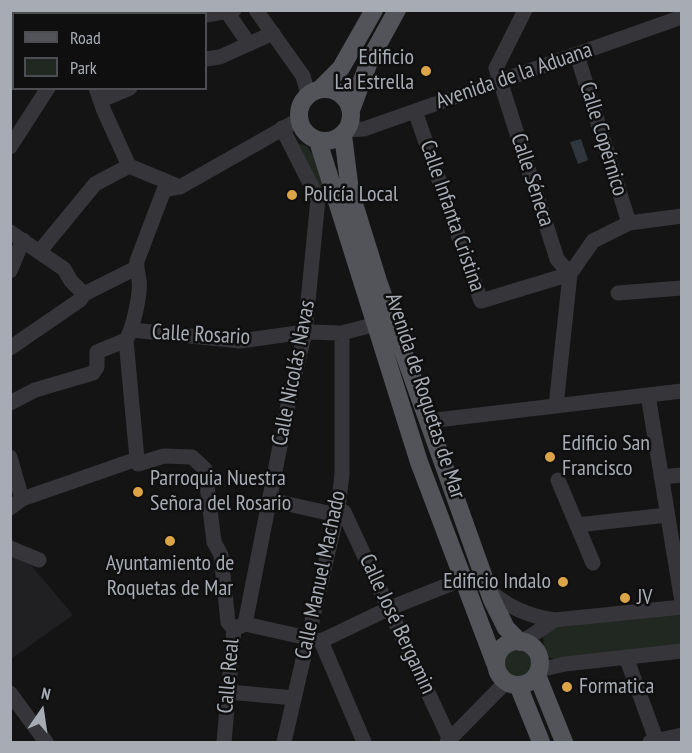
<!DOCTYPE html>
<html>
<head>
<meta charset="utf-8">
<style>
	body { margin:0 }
	#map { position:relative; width:692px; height:753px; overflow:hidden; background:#141415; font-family:"PT Sans Narrow",sans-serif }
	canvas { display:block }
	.frame { position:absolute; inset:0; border:12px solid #a7acb4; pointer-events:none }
	.legend { position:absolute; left:12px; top:12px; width:195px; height:78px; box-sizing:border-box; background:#0f0f10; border:2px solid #4c4e52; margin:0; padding:8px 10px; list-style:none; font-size:18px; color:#a7acb4 }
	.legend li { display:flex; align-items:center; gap:12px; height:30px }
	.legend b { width:30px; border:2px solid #4c4e52 }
	.north { position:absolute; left:12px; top:681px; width:60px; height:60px; -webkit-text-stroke:4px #0f0f10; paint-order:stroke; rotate:13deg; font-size:16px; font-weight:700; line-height:24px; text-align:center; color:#a7acb4 }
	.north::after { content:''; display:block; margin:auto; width:21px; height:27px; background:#a7acb4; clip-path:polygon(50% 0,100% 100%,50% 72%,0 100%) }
</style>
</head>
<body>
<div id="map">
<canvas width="692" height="753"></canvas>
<div class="frame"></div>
<ul class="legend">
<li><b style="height:8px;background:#525459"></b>Road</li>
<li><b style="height:16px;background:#212821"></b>Park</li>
</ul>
<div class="north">N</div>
</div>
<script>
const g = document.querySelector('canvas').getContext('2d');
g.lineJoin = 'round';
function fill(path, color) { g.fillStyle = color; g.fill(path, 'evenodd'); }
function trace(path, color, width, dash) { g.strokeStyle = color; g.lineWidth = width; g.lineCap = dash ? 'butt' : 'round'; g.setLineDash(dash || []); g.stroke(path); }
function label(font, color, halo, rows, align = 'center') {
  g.font = font + ' "PT Sans Narrow",sans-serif'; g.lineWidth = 5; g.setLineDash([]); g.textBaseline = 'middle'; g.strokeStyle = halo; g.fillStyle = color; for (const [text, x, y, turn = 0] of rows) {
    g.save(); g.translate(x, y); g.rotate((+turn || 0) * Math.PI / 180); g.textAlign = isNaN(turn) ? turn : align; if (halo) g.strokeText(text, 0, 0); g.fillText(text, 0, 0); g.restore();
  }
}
const built = new Path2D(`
	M10,554l21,11 42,50 -62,44z`);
const green = new Path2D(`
	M297,143l10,3 9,13 9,32 -3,1z
	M681,613v34l-121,14 -12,-4 -4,-9 -1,-11 9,-9z
	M503 663a15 15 0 1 1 30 0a15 15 0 1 1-30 0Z`);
const water = new Path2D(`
	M581,139l7,21 -10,4 -8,-22z`);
const minor = new Path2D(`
	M21,10l9,3
	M256,10l47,66 5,19
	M227,12l22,32
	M98,14l1,-4
	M206,15l28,-5
	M10,45l4,-5
	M577,55l52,168
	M206,59l14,-2 53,-24
	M96,88l8,23 25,55 51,21
	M101,100l29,-12
	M415,111l66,190 89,-27 -13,-15 -61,-191 29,-58
	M346,130l18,-1 318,-112
	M10,147l38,-59
	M10,232l54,37 7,12 13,13
	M40,251l55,-67 34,-18
	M10,271l13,-31
	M618,293l64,-5
	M132,330l108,11 65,-9 37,1 34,-9
	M10,348l70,-48 4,-6 52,-26
	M648,395l34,207
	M10,403l25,-13 58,-17 4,-6v-15l29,-12
	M556,406l14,-132 23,-33 36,-18 53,-7
	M428,421l254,-30
	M10,457l12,42
	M137,459l-11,-119c7,-11 15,-47 13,-60 -1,-7 -3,-12 -2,-19l27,-71 16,-3 118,-67
	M137,459l1,5 26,-8 28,1 13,12 9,73 7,13 7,67 6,7 -10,113
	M661,477l21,-2
	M558,480l35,83
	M270,500l67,15
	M10,508l12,-9 115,-40
	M338,509l6,3 107,230
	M577,525l90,-10
	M10,548l29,12
	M488,590c21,17 39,26 67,30
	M245,624l45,-229 15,-63 13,-133 -36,-71
	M238,627l7,-3 76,17 69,-33 73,-29
	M321,641l43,101
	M523,641l32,-21 127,-13
	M626,657l31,85
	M539,670l26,-6 117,-13
	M229,692l65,6
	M10,693l36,49
	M284,742l54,-233 4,-35v-141
	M447,742l59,-60
	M650,742l32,-7`);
const major = new Path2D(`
	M299 115a26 26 0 1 1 52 0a26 26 0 1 1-52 0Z
	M320,89l21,-21 33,-58
	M351,110l19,-51 27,-49
	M343,135l7,56 28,90 114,319 14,28 14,14
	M318,141l101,321 76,201
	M496 663a22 22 0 1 1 44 0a22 22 0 1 1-44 0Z
	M537,675l27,67
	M518,685l23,57`);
const markers = [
	[426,71,6,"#dba547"],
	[292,195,6,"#dba547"],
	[550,457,6,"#dba547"],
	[138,492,6,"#dba547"],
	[170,541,6,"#dba547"],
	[563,582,6,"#dba547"],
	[625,598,6,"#dba547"],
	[567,687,6,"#dba547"]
];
const poiNames = [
	["Edificio",414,58,"right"],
	["La Estrella",414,83,"right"],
	["Policía Local",304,195],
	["Edificio San",562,444],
	["Francisco",562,469],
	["Parroquia Nuestra",150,479],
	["Señora del Rosario",150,504],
	["Ayuntamiento de",170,564,"center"],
	["Roquetas de Mar",170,589,"center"],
	["Edificio Indalo",551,582,"right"],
	["JV",637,598],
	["Formatica",579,687]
];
const streetNames = [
	["Avenida de la Aduana",514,76,-19],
	["Calle Copérnico",603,139,73],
	["Calle Séneca",532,180,72],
	["Calle Infanta Cristina",452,216,71],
	["Calle Rosario",201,335,3],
	["Calle Nicolás Navas",294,373,-79],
	["Avenida de Roquetas de Mar",425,396,72],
	["Calle Manuel Machado",321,575,-78],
	["Calle José Bergamin",397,624,65],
	["Calle Real",229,676,-85]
];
fill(built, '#202022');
fill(green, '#212821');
fill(water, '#2f373d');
trace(minor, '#36363a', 15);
trace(major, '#525459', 18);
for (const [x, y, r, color] of markers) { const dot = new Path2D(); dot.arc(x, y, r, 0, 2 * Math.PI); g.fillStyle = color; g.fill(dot); trace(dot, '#0f0f10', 2); }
label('22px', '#a7acb4', '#0f0f10', poiNames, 'left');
label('22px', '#a7acb4', '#0f0f10', streetNames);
</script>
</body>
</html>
